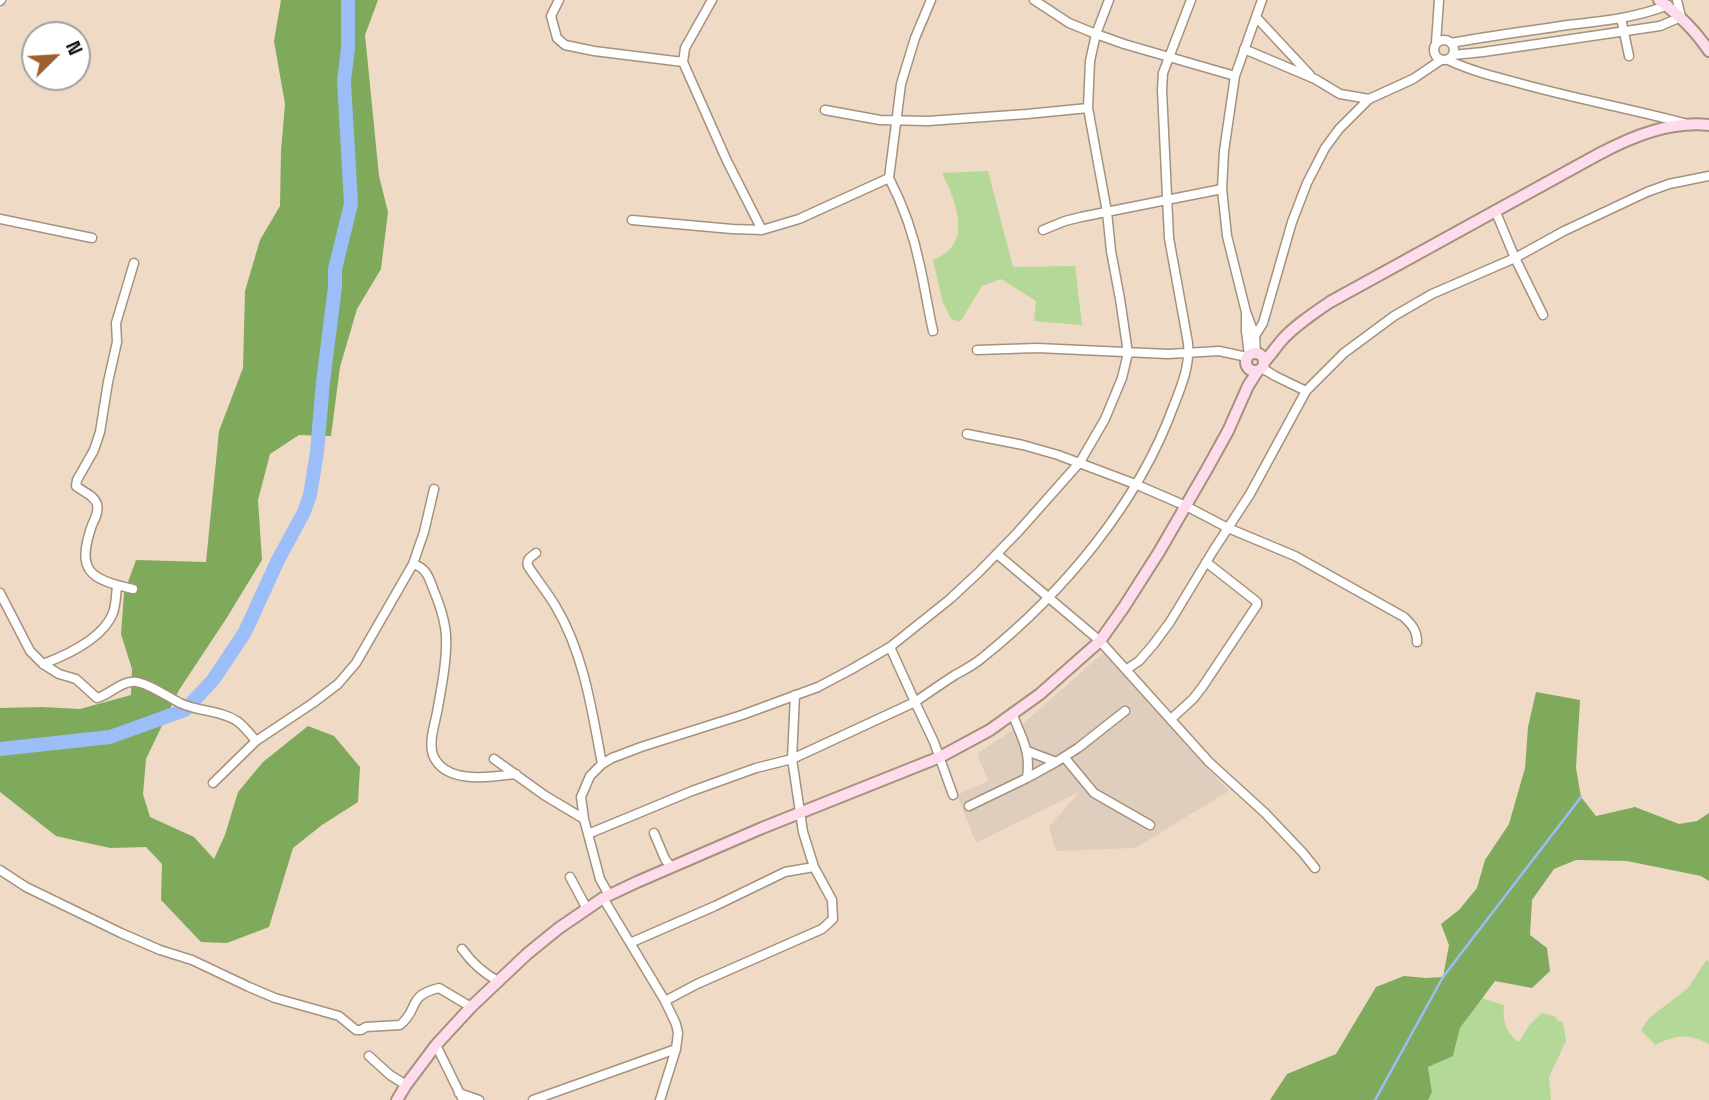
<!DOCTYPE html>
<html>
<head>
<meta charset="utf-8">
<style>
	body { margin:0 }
	#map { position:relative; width:1709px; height:1100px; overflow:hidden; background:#efdac6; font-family:"Space Grotesk",sans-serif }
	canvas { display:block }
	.north { position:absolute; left:21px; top:21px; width:70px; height:70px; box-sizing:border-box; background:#fff; border:2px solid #a3a09d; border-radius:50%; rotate:66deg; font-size:19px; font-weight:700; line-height:28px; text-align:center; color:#18110a }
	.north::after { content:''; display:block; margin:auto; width:24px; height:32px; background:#a15e2d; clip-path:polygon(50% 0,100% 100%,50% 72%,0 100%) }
</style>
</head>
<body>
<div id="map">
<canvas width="1709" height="1100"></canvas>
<div class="north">N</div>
</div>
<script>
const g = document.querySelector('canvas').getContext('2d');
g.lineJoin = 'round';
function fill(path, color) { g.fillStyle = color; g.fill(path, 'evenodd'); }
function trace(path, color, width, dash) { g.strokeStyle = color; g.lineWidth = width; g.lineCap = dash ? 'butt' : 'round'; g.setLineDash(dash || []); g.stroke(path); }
const education = new Path2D(`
	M1102,654h5l25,28 57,67 40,42 -94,57 -79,3 -7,-24 30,-35 -103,51 -19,-48 31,-14 -11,-27 48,-32z`);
const green = new Path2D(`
	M988,171l25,96 62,-1 7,59 -48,-4 2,-20 -35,-22 -19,7 -22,36 -9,-3 -9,-19 -9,-40c5,-3 11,-5 15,-9 22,-19 4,-57 -6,-78z
	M1707,959l2,3v82c-22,-11 -33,-9 -54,1l-14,-15 8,-12 39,-30z
	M1482,998l22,7c-1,16 1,27 15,37l11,-18 12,-11 12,3 5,5 4,1 3,19 -17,36 2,23h-123l4,-8 -4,-25 25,-11 7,-28z`);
const forest = new Path2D(`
	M281,0h97l-13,35 14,141 9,36 -7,57 -24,40 -17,58 -9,69 -32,-1 -29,19 -12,46 4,60 -36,59 -47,71 -33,69 -3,35 7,23 44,20 20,22 11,-24 13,-43 25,-30 45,-36 26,10 26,31 -2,35 -36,23 -29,23 -24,79 -42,16 -26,-1 -40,-42 1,-36 -16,-17 -36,1 -54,-12 -56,-44v-84l42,-1 38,2 51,-14 1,-26 -11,-35 3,-41 12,-33 70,2 13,-131 24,-63 2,-77 15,-51 20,-34 1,-55 4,-47 -11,-63z
	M1536,692l44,8 -4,68 5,29 15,19 39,-9 44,17 18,-3 12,-8v68l-8,-5 -74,-15 -51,-1 -22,9 -22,31 -2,35 17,13 3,23 -18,17 -37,-7 -35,47 -7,28 -25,11 4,25 -4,8h-158l17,-26 49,-20 40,-67 28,-11 22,2 17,-1 6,-32 -8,-21 18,-14 18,-22 8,-28 24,-36 16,-56 3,-41z`);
const stream = new Path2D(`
	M1375,1100l68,-123 138,-180`);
const river = new Path2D(`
	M0,749l110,-12 75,-27 28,-30 32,-48 33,-72 26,-48 6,-17 7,-43 6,-70 12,-95v-18l16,-65 -7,-123 4,-33v-48`);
const minor = new Path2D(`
	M559,0l-8,16 6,22 8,7 29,6 89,11
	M712,0l-27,48 -2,14 44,99 35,69
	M1034,0l35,23 27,11 28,10 111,32
	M0,1l1,-1
	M1256,17l54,58
	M1621,18l8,38
	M1434 50a10 10 0 1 1 20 0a10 10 0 1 1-20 0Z
	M1436,43l3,-43
	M1451,43c39,-7 78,-12 117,-18 34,-4 68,-7 100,-20
	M1244,49l71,30 25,15 29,5
	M1453,55l30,-3 177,-26 21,-9 -4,-17
	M1448,60c21,10 44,16 67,22 56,16 113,26 169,41
	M825,110l55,10 48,1 99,-7 61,-6
	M889,178c14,27 25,58 31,88 5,22 8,43 13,65
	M1495,210l20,48 28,57
	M0,219l92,19
	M632,220l100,9 30,1 37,-11 90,-41 12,-94 14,-46 16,-38
	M1043,230l22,-9 16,-4 141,-28
	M1246,315v16l3,24
	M1247,339l8,-3 8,-13 29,-101 15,-39 18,-35 14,-19 30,-30 44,-20 28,-19
	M977,350l60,-2 131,6 51,-3 28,6
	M1256,353l-1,-17 -9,-24 -19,-76 -5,-47 2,-38 11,-75 27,-76
	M1262,368l13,8 31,15
	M967,434l56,11 35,10 77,29 51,22 42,22 67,28 109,61c8,8 13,13 13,25
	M536,553c-5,4 -10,6 -8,13 9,14 20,27 28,41 28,47 36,104 46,157
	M997,554l103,87 109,121 56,51 38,40 12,15
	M413,564c14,4 16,14 21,27 5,12 9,24 11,36 4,22 -3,58 -7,80 -2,14 -10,34 -5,48 12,30 58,22 83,19
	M133,589c-44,-10 -57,-18 -41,-64 3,-6 7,-14 5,-21 -3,-9 -14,-12 -21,-18l1,-6 17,-30 6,-18 8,-50 9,-40 -1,-19 18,-60
	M0,593l30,58 13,13 16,10 17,5 21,19c12,-3 22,-15 34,-16 13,-2 37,15 49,21 19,9 40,7 57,18 7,5 13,13 19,20
	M43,664c24,-9 60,-26 70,-51 3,-9 3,-18 4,-27
	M1127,669l12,-8 14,-16 17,-23 43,-71 37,-57 56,-103 38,-38 50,-37 38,-22 83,-36 49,-27 83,-39 22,-8 40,-8
	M1171,719l22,-20 10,-13 54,-81v-3l-51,-40
	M1027,751l29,11 22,-14 47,-37
	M1065,758l29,35 56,32
	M494,759l50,36 40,24 16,60 9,16
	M1027,778l29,-16
	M213,783l43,-42 57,-38 25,-19 18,-21 57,-99 11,-32 10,-43
	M953,795l-19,-53 -19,-40c13,-9 26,-18 40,-27 9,-5 19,-10 27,-17 81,-65 156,-154 192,-253 8,-20 16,-40 14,-62l-19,-105 -7,-148 1,-17 28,-73
	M969,806l58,-28c4,-28 -5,-38 -14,-63
	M584,819l-3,-22 9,-21 12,-12 10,-6 29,-11 101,-32 76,-28 34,-18 38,-22 60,-48 29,-27 38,-39 63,-71 25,-43 17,-41 6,-25 -8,-54 -9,-48 -4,-39 -19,-104 2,-47 6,-27 13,-34
	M654,833l11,26 6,8
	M588,834l104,-43 64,-23 36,-9 123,-57 -25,-55
	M0,870l26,17 95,46 39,17 32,10 57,27 26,11 64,18 17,14h5l5,-3 34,-2c20,-16 6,-29 39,-37l32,19
	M570,877l17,32
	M603,898l62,103 11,23 2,9 -2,16 -16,51
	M630,943l85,-37 70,-34 29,-5
	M462,949c10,14 21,24 36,32
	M665,1001l32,-17 125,-55 11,-10 -1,-19 -18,-33 -11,-35 -11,-73 3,-64
	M436,1045l27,55
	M369,1056l21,19 16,10
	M459,1093l20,7
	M533,1100l143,-51`);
const secondary = new Path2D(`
	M1659,0c21,16 35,29 50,51
	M1246 362a9 9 0 1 1 18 0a9 9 0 1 1-18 0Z
	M1264,362c7,-7 11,-14 18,-22 12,-14 32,-27 48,-38l269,-148c34,-18 71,-33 110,-29
	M397,1100l9,-15 30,-40 35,-38 56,-53 32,-26 44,-30 34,-16 125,-54 178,-71 50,-27 50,-36 60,-53 24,-34 35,-55 48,-83 21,-38 20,-45 9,-14`);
fill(education, '#dfcdbd');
fill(green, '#b4d898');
fill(forest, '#7fa95b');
trace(stream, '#9bbef9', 2.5);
trace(river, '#9bbef9', 14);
trace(minor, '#a5927e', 11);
trace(secondary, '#a5927e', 14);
trace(minor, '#fff', 8);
trace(secondary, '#ffdcec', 10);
</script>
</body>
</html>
